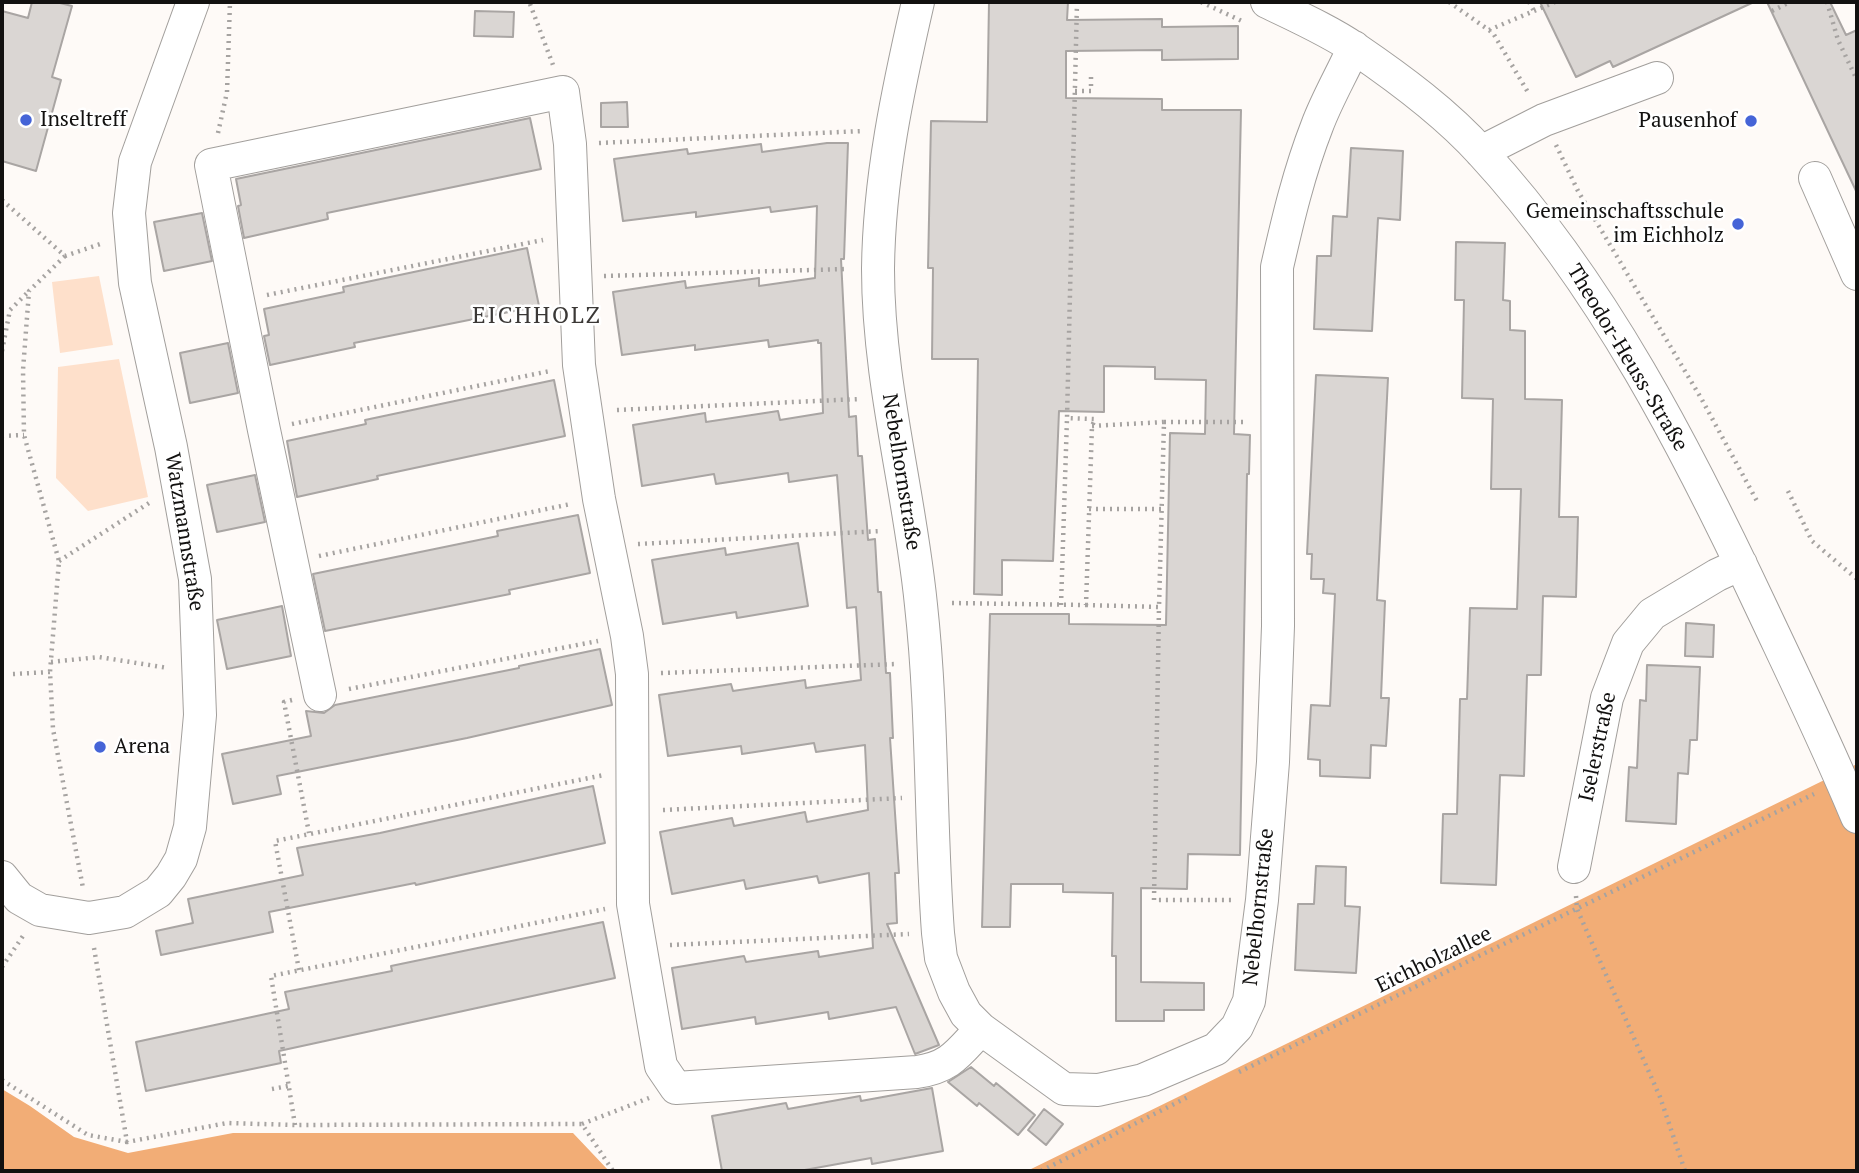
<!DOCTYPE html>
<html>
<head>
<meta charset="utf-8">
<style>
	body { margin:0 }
	#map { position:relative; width:1859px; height:1173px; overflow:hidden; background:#fefaf7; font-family:"PT Serif",serif }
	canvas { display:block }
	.frame { position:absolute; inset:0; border:4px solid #121110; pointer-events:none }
</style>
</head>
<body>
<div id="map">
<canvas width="1859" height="1173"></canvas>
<div class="frame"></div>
</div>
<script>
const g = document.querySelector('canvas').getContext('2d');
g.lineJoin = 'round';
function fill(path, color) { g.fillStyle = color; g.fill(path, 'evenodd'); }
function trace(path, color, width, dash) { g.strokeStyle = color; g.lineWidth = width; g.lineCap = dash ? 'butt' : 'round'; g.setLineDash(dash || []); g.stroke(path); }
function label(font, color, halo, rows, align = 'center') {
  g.font = font + ' "PT Serif",serif'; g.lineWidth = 5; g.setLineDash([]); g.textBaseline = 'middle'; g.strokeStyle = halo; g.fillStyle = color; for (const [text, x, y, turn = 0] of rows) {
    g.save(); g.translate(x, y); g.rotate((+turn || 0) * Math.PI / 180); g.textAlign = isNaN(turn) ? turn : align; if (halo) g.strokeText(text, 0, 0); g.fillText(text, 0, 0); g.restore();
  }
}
const green = new Path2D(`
	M99,276l14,69 -53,8 -8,-71z
	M119,359l29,138 -60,14 -32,-33 2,-111z`);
const forest = new Path2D(`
	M1857,764v407h-830z
	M2,1089l28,17 44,31 54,16 105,-20h340l36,38h-607z`);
const building = new Path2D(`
	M32,2h24l16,4 -20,71 9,3 -25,91 -34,-10v-150l26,7z
	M989,2h79l-1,18 95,-1v8l76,-1v33l-76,1v-10l-96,1v47l96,1v11h79l-7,324 16,1 -1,39h-2l-7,381 -52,-1 -1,35 -46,-1v94l63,1v27h-40v11h-48v-65h-4l1,-63 -50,-1v-8h-52l-1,43h-28l8,-313h79v10l97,1 4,-192 35,1 1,-54 -51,-1v-12l-51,-1v46l-45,-1 -6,150 -51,-1v35l-28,-1 4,-235h-46l1,-91h-5l3,-147 56,1z
	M1540,2h214l-141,65 -3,-6 -34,16z
	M1767,2h63l16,33 11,-5v163z
	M475,11l39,1 -1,25 -39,-1z
	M627,102l1,25h-27v-24z
	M530,118l11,51 -214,44 1,6 -84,19 -6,-32 3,-1 -5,-26z
	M827,143h21l-4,116h-3l8,158 7,-1 2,40h4l6,84 7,-1 3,53h3l5,81h4l3,65h-3l9,135h-4l2,50 -10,1 52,121 -24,9 -19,-47 -67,12 -1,-7 -72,12 -1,-7 -73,12 -10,-61 72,-12 2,6 72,-11 1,6 54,-9 -4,-75 -50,10 -2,-7 -71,13 -2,-9 -72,14 -12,-62 72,-14 2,8 71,-14 2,10 61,-12 -3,-65 -49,7 -2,-9 -72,11 -1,-8 -73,10 -9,-61 72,-11 2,7 72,-11 1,8 55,-8 -5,-73 -9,1 -10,-133 -48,7 -1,-9 -72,11 -2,-10 -72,12 -9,-61 72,-12 1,9 72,-11 2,9 43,-7 -2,-70h-3v-3l-49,7 -1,-7 -73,10v-5l-73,10 -9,-63 72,-11 1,7 73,-10v8l56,-8 2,-72 -46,6 -1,-5 -74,10v-5l-73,9 -9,-62 73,-10 1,5 73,-10 1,8z
	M1351,148l52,3 -3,69 -22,-2 -6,113 -58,-2 3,-73h14l2,-40 14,1z
	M202,213l10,48 -48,10 -10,-49z
	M1456,242l49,1 -2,57 7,1v29l15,1v68l37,1 -3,117h19l-2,80 -33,-1 -2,79h-14l-3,101 -24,-1 -4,110 -55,-2 2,-69h14l3,-115h7l3,-91 47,1 4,-120h-30l2,-90 -31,-1 2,-98h-9z
	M527,248l12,58 -185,37 1,4 -85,18 -6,-29 5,-1 -5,-26 80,-17 -1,-5z
	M228,343l10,50 -48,10 -10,-50z
	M1316,375l72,3 -11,222 8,1 -4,97h8l-3,48 -15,-1 -1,33 -50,-2v-16l-12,-1 3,-54 19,1 5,-112 -12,-1 1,-14h-13l1,-25h-5z
	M554,380l11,56 -188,40 1,3 -81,18 -10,-56 79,-17 -1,-4z
	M255,475l10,47 -48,10 -10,-47z
	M578,515l12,58 -81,17 1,4 -185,37 -12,-57 185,-38 -1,-5z
	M798,543l10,63 -71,12 -1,-6 -73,12 -11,-64 73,-12 1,7z
	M282,606l9,50 -64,13 -10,-49z
	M1686,623l28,2 -1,32 -28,-1z
	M600,649l12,56 -145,33 -190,38 4,18 -48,10 -11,-50 89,-18 -5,-25 18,2 11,-8 184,-37v-2z
	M1647,665l53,2 -3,73h-7l-2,34 -10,-1 -2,51 -50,-3 3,-54 8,1 3,-68 6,1z
	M593,786l12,57 -189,42 -1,-2 -146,29 4,20 -112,23 -5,-24 37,-8 -5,-24 115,-24 -6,-27 83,-15z
	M1316,866l30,1 -1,39 15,1 -4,66 -61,-3 3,-66h16z
	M603,922l12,56 -336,73 2,12 -135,28 -10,-49 153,-33 -4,-17 107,-21 -1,-5z
	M971,1067l23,19 2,-3 39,32 -17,20 -39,-32 -2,3 -29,-24z
	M932,1088l11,63 -71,13 -1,-6 -72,13h-77l-10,-55 74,-13 2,6 72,-13 1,5z
	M1044,1109l19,15 -17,21 -18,-15z`);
const path = new Path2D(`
	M1201,2l43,20
	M1449,2l44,31 36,61
	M1529,2l5,9
	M1827,2l11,38 19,40
	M530,4l23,61
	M1772,11l18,-9
	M1489,30l66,-28
	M1075,91h16v-15
	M218,133l9,-41 3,-90
	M599,143l264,-12
	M1556,145l22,46 123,207 57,105
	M2,200l63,56 38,-13
	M65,256l-36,35 -6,79 1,65 35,126 -9,111 3,57 30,159
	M604,276l243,-7
	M267,295l276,-55
	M2,351l8,-41 19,-19
	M617,410l243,-11
	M1164,422h83
	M292,424l258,-53
	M1092,426l72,-4 -5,185
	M2,436l22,-1
	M1788,491l24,50 45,38
	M1089,509h73
	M638,544l243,-13
	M319,556l252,-52
	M59,561l90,-58
	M952,603l134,2 6,-179 3,-7 -28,-1 10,-416
	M1061,605l6,-187
	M1086,605l73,2 -5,293h79
	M51,662l48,-5 69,11
	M661,673l236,-9
	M13,674l37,-2
	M349,689l249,-48
	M292,700l-8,2 25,131
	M663,810l239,-12
	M1576,896l1,13 83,188 25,74
	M670,945l239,-11
	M94,948l33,194 100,-19 68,2 287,-1 31,47
	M2,967l23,-34
	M299,970l-24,-129 329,-66
	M1239,1072l575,-278
	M2,1080l86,55 39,7
	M272,1089l16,-3
	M582,1124l67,-26
	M295,1125l-24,-149 334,-67
	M1041,1171l149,-75`);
const minor = new Path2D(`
	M918,2c-20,87 -39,176 -40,267 0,113 32,224 43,336 12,109 9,219 17,328l3,25 13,34 12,22 15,15 83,60 34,1 45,-10 73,-31 21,-22 12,-26 13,-101 11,-138 5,-136 -1,-359c11,-48 22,-95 40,-141 10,-27 25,-52 37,-79
	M1267,2c29,14 61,28 89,47 44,30 90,64 126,104 120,130 206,298 281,458 32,68 65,136 94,206
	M1481,152l63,-32 113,-42
	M1815,178l42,96
	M320,695l-56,-265 -53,-265 352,-73 7,52 9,221 20,134 28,137 5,38 1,230 28,162 15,22 241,-16c34,-5 41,-19 64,-43
	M1574,867l33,-169 21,-55 24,-29 65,-39 24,-11
	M2,877l17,21 21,12 49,8 36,-6 33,-20 13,-16 10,-17 9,-32 10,-112 -5,-136 -24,-132 -36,-164 -6,-70 6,-51 58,-160`);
const markers = [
	[26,120,7,"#4564d7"],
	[1751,121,7,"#4564d7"],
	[1738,224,7,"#4564d7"],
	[100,747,7,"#4564d7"]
];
const poiNames = [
	["Inseltreff",40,120],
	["Pausenhof",1737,121,"right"],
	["Gemeinschaftsschule",1724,212,"right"],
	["im Eichholz",1724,236,"right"],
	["Arena",114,747]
];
const streetNames = [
	["Theodor-Heuss-Straße",1627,358,59],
	["Nebelhornstraße",901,472,81],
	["Watzmannstraße",184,532,81],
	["Iselerstraße",1598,747,-78],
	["Nebelhornstraße",1259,907,-84],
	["Eichholzallee",1434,960,-26]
];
const neighbourhoodNames = [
	["EICHHOLZ",537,316]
];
fill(green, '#fee0cb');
fill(forest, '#f2ad76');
fill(building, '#dad6d3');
trace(building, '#a9a5a3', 2);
trace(minor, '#a29f9c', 34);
trace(path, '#a6a3a1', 4.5, [2, 5]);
trace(minor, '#fff', 32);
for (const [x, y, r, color] of markers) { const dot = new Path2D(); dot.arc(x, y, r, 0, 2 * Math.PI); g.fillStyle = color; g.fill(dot); trace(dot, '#fff', 2.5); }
label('21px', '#121110', '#fff', poiNames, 'left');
label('21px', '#121110', '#fff', streetNames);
g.letterSpacing = '2px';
label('23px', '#3b3836', '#fff', neighbourhoodNames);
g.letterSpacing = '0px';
</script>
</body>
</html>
